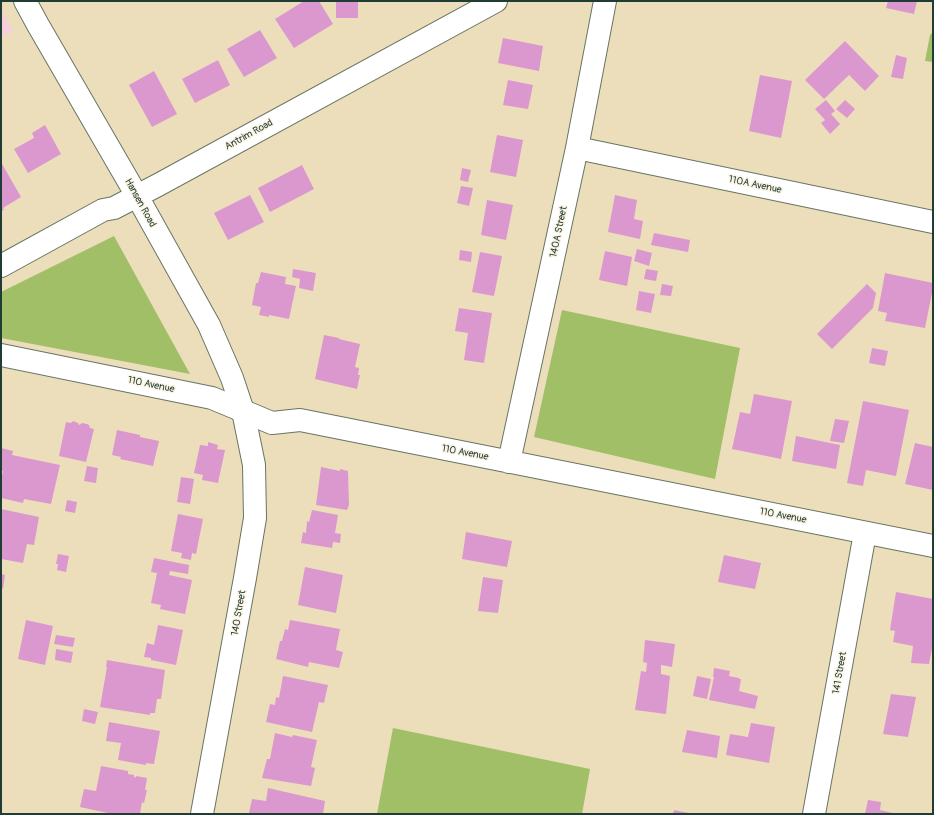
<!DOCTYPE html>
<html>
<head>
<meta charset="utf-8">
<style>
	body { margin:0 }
	#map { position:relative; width:934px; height:815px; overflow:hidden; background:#eddebb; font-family:Pangolin,sans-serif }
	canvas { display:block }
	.frame { position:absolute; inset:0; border:2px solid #1f3d34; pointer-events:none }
</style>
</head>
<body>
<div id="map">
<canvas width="934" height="815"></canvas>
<div class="frame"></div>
</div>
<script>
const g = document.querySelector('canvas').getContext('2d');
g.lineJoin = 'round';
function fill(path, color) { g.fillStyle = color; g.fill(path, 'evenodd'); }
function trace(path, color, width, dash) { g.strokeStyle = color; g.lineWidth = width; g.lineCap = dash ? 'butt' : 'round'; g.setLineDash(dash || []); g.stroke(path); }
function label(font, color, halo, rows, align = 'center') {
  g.font = font + ' Pangolin,sans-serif'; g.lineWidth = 3; g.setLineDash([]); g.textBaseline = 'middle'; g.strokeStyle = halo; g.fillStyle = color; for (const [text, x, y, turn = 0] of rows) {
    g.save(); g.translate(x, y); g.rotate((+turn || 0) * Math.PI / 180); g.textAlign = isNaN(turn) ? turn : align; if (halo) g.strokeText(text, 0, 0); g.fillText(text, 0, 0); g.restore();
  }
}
const built = new Path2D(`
	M1,10l12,21 -12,6z`);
const green = new Path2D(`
	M933,32v30l-8,-1 5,-26z
	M114,236l76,138 -189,-36v-46z
	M562,310l178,38 -25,131 -181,-42z
	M393,728l197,41 -8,45h-205z`);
const building = new Path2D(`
	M304,1h15l14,23 -39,24 -19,-29z
	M336,1h22v17h-22z
	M888,1h29l-3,13 -28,-6z
	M260,30l17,28 -33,19 -17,-28z
	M503,38l40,8 -4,25 -41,-8z
	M845,41l34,35 -14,15 -16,-16 -25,24 -19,-19z
	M896,55l11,3 -4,21 -12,-2z
	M218,60l12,25 -35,18 -13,-24z
	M154,71l23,43 -25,13 -23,-42z
	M760,75l32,6 -11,57 -32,-7z
	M508,80l25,5 -5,24 -25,-4z
	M826,100l9,11 -4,3 9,10 -10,10 -9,-11 4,-3 -10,-11z
	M845,100l10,9 -8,9 -11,-9z
	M45,125l16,29 -33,19 -14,-24 20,-11 -2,-5z
	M497,135l26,5 -7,37 -26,-5z
	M1,162l20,35 -18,11 1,2 -3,1z
	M302,165l12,24 -44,23 -12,-24z
	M462,168l9,2 -3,12 -8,-2z
	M461,186l12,2 -4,18 -12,-3z
	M250,195l14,27 -36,18 -14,-27z
	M615,195l22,5 -3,19 9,2 -3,18 -32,-7z
	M487,200l26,5 -7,35 -25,-5z
	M654,233l36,7 -2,12 -37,-7z
	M637,249l15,4 -3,13 -15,-5z
	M460,250l12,2 -1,10 -12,-2z
	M605,251l27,6 -5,29 -28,-6z
	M480,252l22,4 -8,40 -22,-4z
	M293,269l23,4 -3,18 -14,-3 1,-9 -8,-2z
	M646,269l12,2 -2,10 -12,-2z
	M261,272l25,5 -1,7 11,2 -7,33 -20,-4v2l-10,-2 2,-8 -9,-2 4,-22h2z
	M885,273l48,10v5l-8,40 -40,-7 2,-8 -9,-2z
	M662,284l11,2 -2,10 -11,-1z
	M867,284l9,9 -3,15 -41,41 -15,-15z
	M639,291l16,3 -4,19 -15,-3z
	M459,308l33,5 -8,50 -20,-3 4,-27 -13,-2z
	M324,335l15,3v1l21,5 -5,23 4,1 -1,7h2l-3,14 -42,-10z
	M872,348l16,3 -3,15 -16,-3z
	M754,394l38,7 -11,58 -49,-10 8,-37 10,2z
	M863,401l46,9 -13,66 -30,-6 -3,16 -16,-3z
	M835,419l14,2 -5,22 -14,-2z
	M73,421l5,2 1,2 3,-2 5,1 2,1 1,3 4,1 -8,33 -27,-6 7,-34 5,1z
	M117,430l23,5v2l19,4 -6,25 -33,-7 1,-2 -9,-2z
	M796,436l44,9 -4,24 -44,-8z
	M208,442l10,3 -1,4 8,1 -7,33 -16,-3 1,-5 -9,-2 6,-28 8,1z
	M915,443l18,4v43l-28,-6z
	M1,448l12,3 -1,4 48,10 -9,39 -27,-5 -1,4 -22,-5v-18l2,-9 -2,-1z
	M87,466l11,2 -2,15 -12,-2z
	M321,467l19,4v-2l8,2 1,34 -2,5 -31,-5z
	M181,477l13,2 -4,25 -13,-2z
	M67,500l10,2 -2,11 -10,-2z
	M1,509l38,8 -5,28 -7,-1 -4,19 -22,-4z
	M312,510l26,5 -3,18 6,1 -1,9 -7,-1 -1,6 -31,-5 2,-11 3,1 1,-12 2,1z
	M178,514l25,5 -7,35 -4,-1 -1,7 -10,-2 1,-5 -11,-2z
	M466,532l46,9 -5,26 -45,-8z
	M58,554l11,2 -3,16 -9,-2 1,-6h-2z
	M724,555l37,8 -6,26 -37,-7z
	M154,558l35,7 -1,9 -18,-3 -1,4 23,5 -7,34 -25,-5 1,-4 -10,-2 6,-30 -6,-1z
	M305,567l38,8 -7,38 -38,-8z
	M1,574l4,1 -2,14 -2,-1z
	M483,577l20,3 -5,33 -20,-2z
	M896,592l37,7v44l-4,21 -18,-1 2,-17 -20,-4 2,-11 -5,-1z
	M26,620l27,6 -8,39 -27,-6z
	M290,620l50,9 -4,21 7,2 -4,16 -30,-6 -1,5 -32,-8 4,-18h2l3,-12 3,1z
	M158,625l25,5 -7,35 -25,-5v-2l-7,-1 3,-14 7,2z
	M56,635l19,3 -2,9 -19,-3z
	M645,640l30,4 -3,23 -11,-2v9l9,2 -4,38 -31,-4 6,-39 5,1 1,-9 -4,-1z
	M56,649l17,3 -2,11 -16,-3z
	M107,660l58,10 -4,29h-4l-2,14h-5v2l-50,-8 7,-40h-1z
	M714,668l16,3 -1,5 10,2v1h2l-2,12 19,5 -3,13 -46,-9 5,-23h-1z
	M283,676l45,9 -4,18 -5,-1 -7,30 -46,-10 4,-18 5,1 1,-8 3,1z
	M697,676l14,3 -4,20 -14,-3z
	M891,694l25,3 -8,40 -25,-3z
	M84,709l14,3 -3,12 -13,-3z
	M109,722l51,9 -6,33 -8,-1v2l-28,-5 3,-17 -15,-2z
	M751,723l24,4 -6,36 -43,-8 4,-21 18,3z
	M687,730l33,6 -3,22 -35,-6z
	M275,733l17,4 1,-2 24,5 -6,27 4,1 -4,18 -49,-8 5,-19h3z
	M101,766l27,5v3l6,1v2l1,1 1,-2 11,2 -2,12h2l-3,13 -2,-1 -2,12h-28l-32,-7 4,-18 12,2z
	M268,788l57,13 -2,13 -74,-1 3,-14 14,2z
	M868,800l13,2 -1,8 17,4h-32z
	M674,810l15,3v1h-16z`);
const street = new Path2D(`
	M577,148l356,74
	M1,266l102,-56 11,-2 44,-23 338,-184
	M1,355l211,43 60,25 28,-3 633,126
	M509,462l68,-314 28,-147
	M814,814l51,-281`);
const secondary = new Path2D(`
	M25,1l13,24 99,171 72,129 23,53 11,33 11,54 1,53 -10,60 -43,236`);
const streetNames = [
	["Antrim Road",249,135,-29],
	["110A Avenue",755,185,12],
	["Hansen Road",140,203,61],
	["140A Street",559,232,-78],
	["110 Avenue",151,385,12],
	["110 Avenue",465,453,11],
	["110 Avenue",783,516,11],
	["140 Street",239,613,-80],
	["141 Street",840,673,-80]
];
fill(built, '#f4cfdc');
fill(green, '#a1bf67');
fill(building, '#db98cf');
trace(street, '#677563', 24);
trace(secondary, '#677563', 24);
trace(street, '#fff', 22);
trace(secondary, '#fff', 22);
label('10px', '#1f3d34', '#fcf5e5', streetNames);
</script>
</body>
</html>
